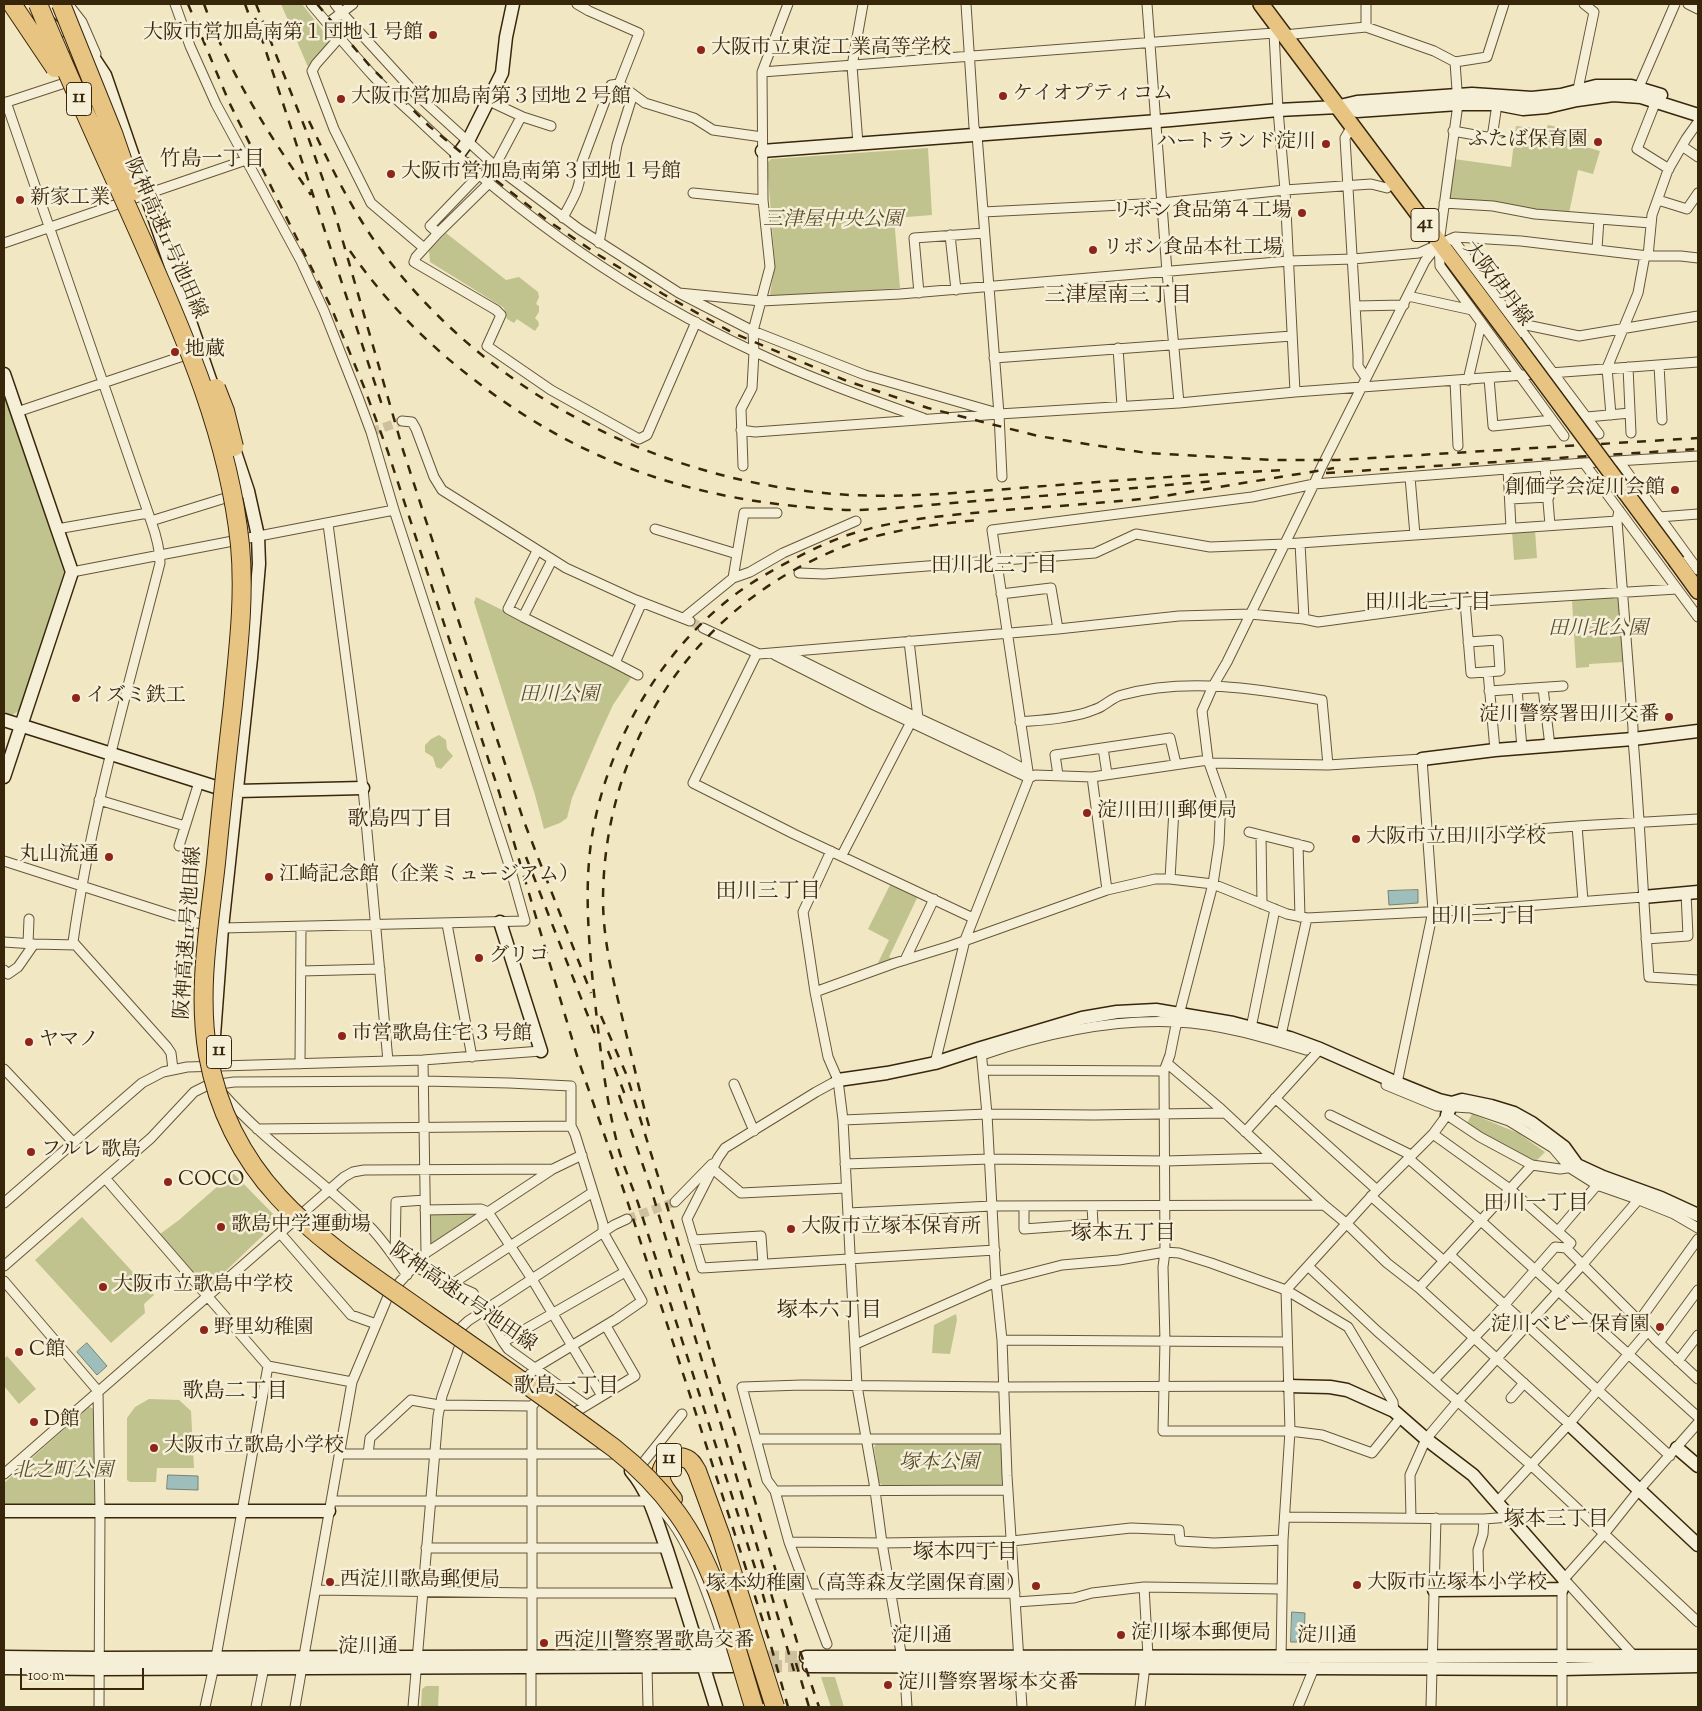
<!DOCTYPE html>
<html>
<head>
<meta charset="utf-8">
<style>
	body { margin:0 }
	#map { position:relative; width:1702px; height:1711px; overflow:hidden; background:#f1e7c3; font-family:"Sorts Mill Goudy",serif }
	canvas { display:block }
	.frame { position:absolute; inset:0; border:5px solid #38260b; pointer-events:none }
	.scale { position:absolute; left:20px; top:1668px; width:124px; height:22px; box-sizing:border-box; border:2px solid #38260b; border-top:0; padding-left:6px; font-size:15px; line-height:18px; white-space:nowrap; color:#38260b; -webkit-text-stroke:4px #f6efd8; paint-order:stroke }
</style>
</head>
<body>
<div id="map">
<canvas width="1702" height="1711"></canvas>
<div class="frame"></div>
<div class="scale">100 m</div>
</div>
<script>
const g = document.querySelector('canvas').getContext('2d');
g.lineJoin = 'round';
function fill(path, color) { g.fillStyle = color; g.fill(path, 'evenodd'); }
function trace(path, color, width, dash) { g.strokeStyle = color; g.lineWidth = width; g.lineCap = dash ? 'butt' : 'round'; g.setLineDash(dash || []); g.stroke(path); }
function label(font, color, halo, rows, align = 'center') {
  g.font = font + ' "Sorts Mill Goudy","Noto Serif JP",serif'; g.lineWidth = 5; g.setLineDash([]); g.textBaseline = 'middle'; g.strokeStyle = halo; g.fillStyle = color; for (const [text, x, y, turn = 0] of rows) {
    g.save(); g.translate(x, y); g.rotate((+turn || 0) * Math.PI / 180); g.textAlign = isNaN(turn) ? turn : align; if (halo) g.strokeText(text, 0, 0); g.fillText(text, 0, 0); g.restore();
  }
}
const green = new Path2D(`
	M281,4h21l29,37 -23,26z
	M1548,125l41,9 -4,15 1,-2 14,4 -7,23 -15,-4 -9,43 -121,-12 6,-42 57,8 5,-41 30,3z
	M928,148l4,67 -38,3 6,70 -128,10 -2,-4 5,-29 -8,-102 4,-4z
	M446,233l60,47 13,-3 19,15 1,5 -3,7 3,2v6l-4,6 3,3 1,4 -4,6 -18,-12 -3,4 -7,-4 -3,-11 -74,-46 -1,-11z
	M4,395l60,177 -45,139 -7,4 -8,-3z
	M1535,530l2,28 -23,2 -2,-29z
	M1616,596l5,3 3,63 -35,2v3l-13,1 -4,-68z
	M476,597l157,78 -20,30 -12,26 -29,67 -5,20 -7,5 -16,6 -9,-34 -61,-193z
	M439,735l7,5 1,9 6,7 -12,13 -5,-2 -3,-10 -8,-5v-7l6,-6z
	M891,883l27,13 -29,61 4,2 -16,6 12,-25 -21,-11z
	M1472,1114l46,19 27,19 -9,9 -52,-24 -17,-14z
	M233,1173l46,47 -68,65 -5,2 -46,-53 19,-14z
	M433,1212l41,1 1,3 -41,28 -4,-2v-27z
	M82,1217l72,78 -10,9 1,9 -34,30 -76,-83z
	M956,1314l1,6 -7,34 -18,-1 2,-28z
	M7,1356l29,33 -17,15 -15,-18v-27z
	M149,1399l30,1 12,11 3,57h-37l-1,14h-26l-3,-2v-62l8,-11z
	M89,1407l6,2v93l-5,3h-86v-22z
	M877,1443l122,1 2,3 3,35 -3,3 -117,1 -5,-3 -5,-36z
	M821,1677h14l9,30h-13z
	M426,1686h13l-1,21h-17l1,-18z`);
const water = new Path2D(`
	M1418,890v13l-29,2 -1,-14z
	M87,1343l20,23 -10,9 -20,-23z
	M168,1475l30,1v14l-31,-1z
	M1292,1612l13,1 -1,29h-13z`);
const streetTunnel = new Path2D(`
	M371,432l31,-11
	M690,621l13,7
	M627,1219l48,-17`);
const secondaryTunnel = new Path2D(`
	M731,1656l75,1
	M734,1666h75`);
const street = new Path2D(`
	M68,4l14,18 14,32
	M311,4c21,25 42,50 64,74 14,15 31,30 46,44 98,94 211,173 334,230 55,26 111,46 168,66
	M335,4l7,9 74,81 79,72 84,63 100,64 74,38 112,44 129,37
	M577,4l12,7 50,22 -20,51 26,19 49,15 19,12 49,7
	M966,4l8,123 3,8 22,279 3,63
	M1147,4l20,268 12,131
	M1366,4v23
	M1688,4l10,5
	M328,23l25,-19
	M1284,35l82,-8 68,24 21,11 32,-5 17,-53
	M54,37l25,15
	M339,38l-23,26 -4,7 22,58 37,74 53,45
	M1455,62l3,42 -19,139 1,23 124,170
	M762,72l512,-39 4,77 7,80 10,202
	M1639,87l36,-83
	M1577,94l17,-82 -10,-8
	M489,101l34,16 28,9
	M1656,101l-19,48 32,20
	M6,102l145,419c5,14 9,27 9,42 -32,126 -69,250 -87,379l94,105 4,6 2,16
	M4,103l73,-24 16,-2
	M1352,126l-7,12 13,217v11l8,12
	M1453,131l39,7 5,-34
	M858,144l-6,-78 11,-62
	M1682,146l16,11
	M489,183l-51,50 -22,24 -2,5 82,48 5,5 -14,31 64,44 88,49 8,-4 49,-113
	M693,193l70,7
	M1658,200l29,9 11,-16
	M1444,203l49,3 42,8 116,9
	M983,212l179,-9 123,-13 86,-6 16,4
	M563,218c7,-15 20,-32 16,-48l32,-85 8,-1
	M438,233l-8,-7 49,-51 16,-9 26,-49
	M950,235l6,55
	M1450,239l5,3 144,192
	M4,243l242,-83
	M599,243l18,-98 16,-51
	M1597,249l2,-30
	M1648,256l4,-41 16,-45 18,-31 12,-17
	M679,293l82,8 139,-7 389,-33 64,-2 66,-6 36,-16 66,4 127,15h33l17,2
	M919,293l-5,-55 70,-5
	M1408,296l64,14
	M1355,306l49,-1
	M1517,323l62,13 119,-20
	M1118,348l4,58
	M994,358l298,-22
	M1659,365l3,55
	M1628,367l3,66
	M1489,378l4,48 59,-6
	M1468,380l13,-56
	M1455,381l3,65
	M17,412l175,-59
	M1611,415l-4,-47 31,-75 7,-38
	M1587,417l43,-4
	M402,421l10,1 4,7 18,48 8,13 124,78 70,32 54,21
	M741,430l14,2 244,-18 180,-11 116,-11 403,-30
	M1619,461l79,109
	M1584,463l114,154
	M743,466l-2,-57 11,-21 2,-36 -1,-21 17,-64 -7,-67 -1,-128 26,-68
	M1545,466l5,59
	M1508,469l3,59
	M1410,477l5,58
	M1510,499l39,-2
	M1619,510l-2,11 16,207v11c7,80 10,159 16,238l49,3
	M1659,517l39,-3
	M151,521l97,-30
	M328,524l35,264 25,273
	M57,529l91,-16
	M655,529l82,25
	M1300,543l4,76
	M537,551l-29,58 15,8 29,-57
	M72,572l322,-62
	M799,573l25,1 271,-21 41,-19 74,13 75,-3 332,-23
	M733,578l17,-6 33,-19 73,-32
	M1001,594l50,-6 7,41
	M1465,602l6,71 29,-2 -2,-31 -30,2
	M523,617l92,46
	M685,617l48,-39 11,-65h33
	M703,628l56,26 299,-25 121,-13 71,-2 54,5 14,3 147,-20 212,-13
	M909,641l9,77
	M757,653l-64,130 101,51 179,84
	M786,653l132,65 80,37 30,16
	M775,655l99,50 155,73 6,-3 57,2 116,-17
	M1488,672l7,78
	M638,675l-23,-12 27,-61
	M1543,688l7,58
	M1517,689l5,59
	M1489,691l74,-5
	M1020,722c22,-2 46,-3 68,-10 4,-2 10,-3 14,-6 7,-4 12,-9 20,-11 65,-18 135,-6 200,5l6,65
	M1103,748l4,26
	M1210,763l118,2 94,-6 11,152 -36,172
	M1058,775l-3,-20 115,-17 6,26
	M1092,777l15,113
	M99,800l86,26
	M1096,809h78l-4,70
	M1577,826l6,75
	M1249,832l60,15
	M1261,835l1,69
	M1429,837l148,-11 121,-7
	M1298,844l2,73
	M179,846l20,-64
	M831,851l-28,61 12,80 13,65 10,23 5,40 14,266 17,97 8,60 23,133 2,31
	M842,855l69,-133
	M4,861l193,62 25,5 303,-7 -14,-50 -117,-361 -23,-78 -13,-35 -34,-86 -23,-50 -85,-157 -26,-58 -15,-42
	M447,924l25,133
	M1646,939l42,-3 -2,-43
	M4,942l30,2
	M28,944l1,-25
	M905,960l29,-61
	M4,970l4,4 10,-7 16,-23 42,1
	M301,971l79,-2
	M815,992l80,-29 55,-17 157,-56 48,-11h15l43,5 74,30 20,4 178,-9 158,-12
	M1251,1028l24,-119
	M1281,1035l26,-117
	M981,1050l6,64 9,168 6,58 5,136 15,231
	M982,1055c61,-21 128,-36 194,-33 44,2 88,15 130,28
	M423,1060l3,193
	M935,1063l30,-123 64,-162 -37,-248 260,-33 62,-13 270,-21 114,-7
	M300,1064l1,-136
	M1168,1064l53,45 103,96 23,19 40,39 32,25 150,136
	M4,1069l69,73
	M983,1070l181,1
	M838,1080l-22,12 -91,56 -7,10 -31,61 15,49 293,-18
	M734,1084l20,47
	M1386,1085l51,21 34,2 38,13 44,27 17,20 27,17 37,13 40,16 24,14
	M223,1094c44,50 100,86 147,133 14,14 25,32 37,48
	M1275,1098l102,92
	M1330,1115l81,40
	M843,1120l144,-6 107,1 131,-2
	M257,1129l314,-3
	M1245,1132l75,-83
	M1433,1134l78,56 60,53 -5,5
	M1408,1158l73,63 217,196
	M845,1164l145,-5 175,2 108,-3
	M713,1169l28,24 105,-5
	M105,1178l163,188 84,16
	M1371,1196l73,65
	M675,1202l37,-38
	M4,1203l138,-120 21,-11 24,-5 236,-7 118,-9
	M1024,1206v23l69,-5 -1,-18
	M425,1210l56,-1 7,3 44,67 70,117
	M848,1213l144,-7 332,-1
	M1558,1231l39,-46
	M280,1233l71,82 25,9
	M693,1240l68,-4 2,28
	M1450,1255l220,201
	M395,1258l1,-56 29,-2
	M4,1266l147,-128 43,-46 12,-6 28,-4 190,-1 85,2 62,3v40l4,8 28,90v8l39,69 -26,18 -81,49 -12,15
	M415,1267l58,26 12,18 18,31 5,7 78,56
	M1309,1267l68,64 154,134 167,157
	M4,1281l94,110 2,121 -1,195
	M452,1284l141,-92
	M1419,1288l113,-123
	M1639,1321l59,-82
	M454,1334l14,-13 146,-96 13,-6
	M1002,1340l285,2
	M503,1342l122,-70
	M1659,1343l39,-53
	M856,1344l140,-62 66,-17 57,-5 46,-8 14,1 32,10 75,27 62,37 45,75 1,9
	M1678,1361l20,-26
	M1434,1380l59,-62 62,-71 11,1 73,73 17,19 42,39
	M1511,1398l13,-15
	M569,1416l66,-40 -29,-50
	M1401,1417l-29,36 -50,-18 -32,-4h-127l2,-90 -2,-74 2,-15 -1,-181 6,-16 5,-25 38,-146 6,-40 2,-47 -13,-37 -6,-49 11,-25 14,-24 87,-178 7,-16 104,-207 14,-18
	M756,1439h249
	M339,1454h273
	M368,1454l2,-16 41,-38 28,5 93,1
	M636,1469l6,-5 40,-50
	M4,1474l340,-297 9,-5 11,-2 189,-1
	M775,1491l233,-1
	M332,1501h318c36,20 62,106 75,145h-28
	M1497,1502l72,-78 79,-93
	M1285,1517l199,2 26,-2
	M1411,1518l-1,-43 16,-36 32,-38 125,-137 56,-65
	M789,1542l93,1 130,-2 119,-13 48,2 1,11 34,2 69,-3
	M426,1548h240
	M1564,1579l70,77
	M1479,1589l-1,-39 5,-16 1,-15
	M316,1590l215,3h150
	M810,1594l205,-1
	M1016,1602l58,-4 18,-5 52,-6 137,2
	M827,1644l-38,-102 -14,-51 -8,-11 -25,-93 60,-2 201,2 285,-1
	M532,1656v-250l5,-6
	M1281,1660l2,-120 7,-109 -4,-141 91,-100 56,-56 14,-19 33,22 52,28 28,4 14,-2
	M647,1667l1,40
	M205,1707l11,-50 52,-291
	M256,1707l8,-40
	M295,1707l57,-325 37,-88 37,-41 127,-84 29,-14
	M413,1707l25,-291 4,-20 18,-51
	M531,1707v-40
	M1140,1707l5,-41 3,-10 -4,-69
	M1298,1707l16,-39 1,-5
	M1431,1707l5,-189
	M1562,1707v-118l2,-10 40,-45 35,-44 59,-67`);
const secondary = new Path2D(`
	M49,4l16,15
	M78,34l27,41 111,322
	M1340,106l17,-4 115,-8 60,4 29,-3 35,-9h35l30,9
	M762,151l409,-31 107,-10 60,-3 19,4 101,-7h39l26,5 24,-2 30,-7 36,-5 28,2 57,18
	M457,156l11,-15 34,-68 4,-36 7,-33
	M4,374l68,198 -68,205
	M4,720l218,69 15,2 126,-3
	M1422,759l73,-9 138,-11 65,-8
	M1643,897l55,-5
	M500,922l41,129
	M213,1049l9,-121 29,-270 8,-94 -1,-28 -10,-45 -17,-51
	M838,1080l49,-7 48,-10 46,-15 101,-30 35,-6 39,-2 77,13 57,15 30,11 77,34 42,17 13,3
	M1447,1115l5,-12 10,-3 29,6 23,7 18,10 32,24 13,18 26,12 58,21 37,17
	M1288,1386l42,1 17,3 47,21 32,28 47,36 91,104
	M1569,1424l129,121
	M1677,1448l21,18
	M631,1471c19,22 26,52 36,79 17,52 33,105 49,157
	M4,1511h325
	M1434,1590l128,-1
	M4,1657l96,1 631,-2
	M806,1657c298,0 595,-1 892,-1
	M809,1666l753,3 136,-3
	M4,1668l95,1 633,-3`);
const primary = new Path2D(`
	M1261,4l253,338
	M1677,562l21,29`);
const highway = new Path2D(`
	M673,1499c-5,-6 -11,-13 -12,-20 -2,-15 12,-27 26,-20 5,2 7,7 10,12l24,66`);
const rail = new Path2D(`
	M188,4l41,98 102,205 33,80 24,65 111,340 79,267 49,141 144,446 17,61
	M204,4c25,69 65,131 107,191
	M245,4l8,22
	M256,4l49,124 30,86 68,236 120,369 68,174
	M317,4l52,61 60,61 46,38 72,56 50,34 66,40 70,39 114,48 81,27 110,28 55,9 54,8 126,7h65l360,-22
	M255,18l127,387
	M309,121c22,46 44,92 75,133 104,138 269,223 440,239 69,7 140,-1 209,-6 83,-7 166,-12 249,-17
	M350,251c33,47 72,88 118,124 94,74 190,114 309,129 27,3 54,6 81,6 35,-1 70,-5 105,-8 84,-6 169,-14 253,-21
	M1326,473l372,-24
	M526,857l69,177
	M601,1016l26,60 35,113 135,453 22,65
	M608,1051l19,49
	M619,1095l33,97 142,479
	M649,1126c-9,-32 -16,-65 -24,-97 -10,-42 -22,-85 -22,-130 1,-153 88,-288 230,-348 46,-20 95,-26 145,-31
	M770,1620l-12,-43 -120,-374c-7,-20 -16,-40 -21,-60 -13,-53 -18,-106 -24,-159 -5,-52 -9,-103 0,-154 16,-86 62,-169 129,-225 21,-18 45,-32 70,-45 19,-10 38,-19 59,-26 43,-14 88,-18 133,-22 55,-5 111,-8 166,-14 22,-3 43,-7 64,-10 40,-7 80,-13 120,-20
	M796,1663l13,44`);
const primaryBridge = new Path2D(`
	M1514,342l163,220`);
const highwayBridge = new Path2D(`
	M12,4l43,64
	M38,4c33,80 70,159 105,238 43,97 86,196 97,303 5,53 -2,106 -7,159 -6,53 -12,106 -17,159 -7,63 -19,129 -8,192 24,134 120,189 221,261 62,43 124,87 185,132 24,19 45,40 63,65 40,55 57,130 77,194
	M61,4l52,129 20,58
	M216,388l9,23 9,36
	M721,1537l54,170`);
const markers = [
	[433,35,5,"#8f2418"],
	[701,50,5,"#8f2418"],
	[1003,96,5,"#8f2418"],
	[341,99,5,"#8f2418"],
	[1598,142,5,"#8f2418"],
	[1326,144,5,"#8f2418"],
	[391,174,5,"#8f2418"],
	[20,200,5,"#8f2418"],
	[1302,213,5,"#8f2418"],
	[1093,250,5,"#8f2418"],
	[175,352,5,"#8f2418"],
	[1675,490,5,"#8f2418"],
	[76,698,5,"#8f2418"],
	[1669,717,5,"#8f2418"],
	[1087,813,5,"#8f2418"],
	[1356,839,5,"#8f2418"],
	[109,857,5,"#8f2418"],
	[269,877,5,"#8f2418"],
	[479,958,5,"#8f2418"],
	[342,1036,5,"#8f2418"],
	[29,1042,5,"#8f2418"],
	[31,1152,5,"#8f2418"],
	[168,1182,5,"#8f2418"],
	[221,1227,5,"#8f2418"],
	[791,1229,5,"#8f2418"],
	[103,1287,5,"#8f2418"],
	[1660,1327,5,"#8f2418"],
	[204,1330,5,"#8f2418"],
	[19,1352,5,"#8f2418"],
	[34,1422,5,"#8f2418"],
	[154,1448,5,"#8f2418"],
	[330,1582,5,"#8f2418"],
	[1357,1585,5,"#8f2418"],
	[1036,1586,5,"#8f2418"],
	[1121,1635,5,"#8f2418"],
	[544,1643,5,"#8f2418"],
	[888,1685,5,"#8f2418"]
];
const shields = [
	[79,99,25],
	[1425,225,28],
	[219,1052,25],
	[669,1460,25]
];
const shieldNames = [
	["11",79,99],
	["41",1425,225],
	["11",219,1052],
	["11",669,1460]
];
const poiNames = [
	["大阪市営加島南第１団地１号館",423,35,"right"],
	["大阪市立東淀工業高等学校",711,50],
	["ケイオプティコム",1013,96],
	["大阪市営加島南第３団地２号館",351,99],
	["ふたば保育園",1588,142,"right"],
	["ハートランド淀川",1316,144,"right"],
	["大阪市営加島南第３団地１号館",401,174],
	["新家工業",30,200],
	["リボン食品第４工場",1292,213,"right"],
	["リボン食品本社工場",1103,250],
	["地蔵",185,352],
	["創価学会淀川会館",1665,490,"right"],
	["イズミ鉄工",86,698],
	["淀川警察署田川交番",1659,717,"right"],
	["淀川田川郵便局",1097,813],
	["大阪市立田川小学校",1366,839],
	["丸山流通",99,857,"right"],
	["江崎記念館（企業ミュージアム）",279,877],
	["グリコ",489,958],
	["市営歌島住宅３号館",352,1036],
	["ヤマノ",39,1042],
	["フルレ歌島",41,1152],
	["COCO",178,1182],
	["歌島中学運動場",231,1227],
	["大阪市立塚本保育所",801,1229],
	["大阪市立歌島中学校",113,1287],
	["淀川ベビー保育園",1650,1327,"right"],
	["野里幼稚園",214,1330],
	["C館",29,1352],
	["D館",44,1422],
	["大阪市立歌島小学校",164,1448],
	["西淀川歌島郵便局",340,1582],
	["大阪市立塚本小学校",1367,1585],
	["塚本幼稚園（高等森友学園保育園）",1026,1586,"right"],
	["淀川塚本郵便局",1131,1635],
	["西淀川警察署歌島交番",554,1643],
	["淀川警察署塚本交番",898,1685]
];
const parkNames = [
	["三津屋中央公園",833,222],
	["田川北公園",1598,631],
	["田川公園",559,697],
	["塚本公園",939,1465],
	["北之町公園",63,1473]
];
const streetNames = [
	["阪神高速11号池田線",164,239,66],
	["大阪伊丹線",1496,285,53],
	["阪神高速11号池田線",190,933,-86],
	["阪神高速11号池田線",462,1299,35],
	["淀川通",922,1638],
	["淀川通",1327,1638],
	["淀川通",368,1649]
];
const neighbourhoodNames = [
	["竹島一丁目",212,161],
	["三津屋南三丁目",1118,297],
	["田川北三丁目",994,567],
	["田川北二丁目",1428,604],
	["歌島四丁目",400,821],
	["田川三丁目",768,893],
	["田川二丁目",1483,918],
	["田川一丁目",1536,1205],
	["塚本五丁目",1123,1235],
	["塚本六丁目",829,1312],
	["歌島一丁目",566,1388],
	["歌島二丁目",235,1393],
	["塚本三丁目",1556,1521],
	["塚本四丁目",965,1554]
];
fill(green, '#c1c38f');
fill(water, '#9dbebb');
trace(water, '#758175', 1);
trace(streetTunnel, '#ccc09e', 9, [9, 4.5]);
trace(secondaryTunnel, '#ccc09e', 12, [12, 6]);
trace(street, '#665639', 11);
trace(secondary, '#38260b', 15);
trace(primary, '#38260b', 18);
trace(highway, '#38260b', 20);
trace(street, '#f6efd8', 9);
trace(secondary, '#f6efd8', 12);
trace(primary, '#e8c482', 15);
trace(highway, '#e8c482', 18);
trace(rail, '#38260b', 2.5, [9, 9]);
trace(primaryBridge, '#38260b', 18, []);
trace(highwayBridge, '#38260b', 20, []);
trace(primaryBridge, '#e8c482', 15);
trace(highwayBridge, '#e8c482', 18);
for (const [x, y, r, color] of markers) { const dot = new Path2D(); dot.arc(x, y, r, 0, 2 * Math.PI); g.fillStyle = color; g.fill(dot); trace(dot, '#f6efd8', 2); }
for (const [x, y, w] of shields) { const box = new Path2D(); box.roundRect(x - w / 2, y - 16.5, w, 33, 4); g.fillStyle = '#f6efd8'; g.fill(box); trace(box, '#38260b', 1); }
label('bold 19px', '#38260b', null, shieldNames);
label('20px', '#38260b', '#f6efd8', poiNames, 'left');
label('italic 20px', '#5a4d2c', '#f6efd8', parkNames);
label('20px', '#38260b', '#f6efd8', streetNames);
label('21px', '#38260b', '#f6efd8', neighbourhoodNames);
</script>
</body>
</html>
